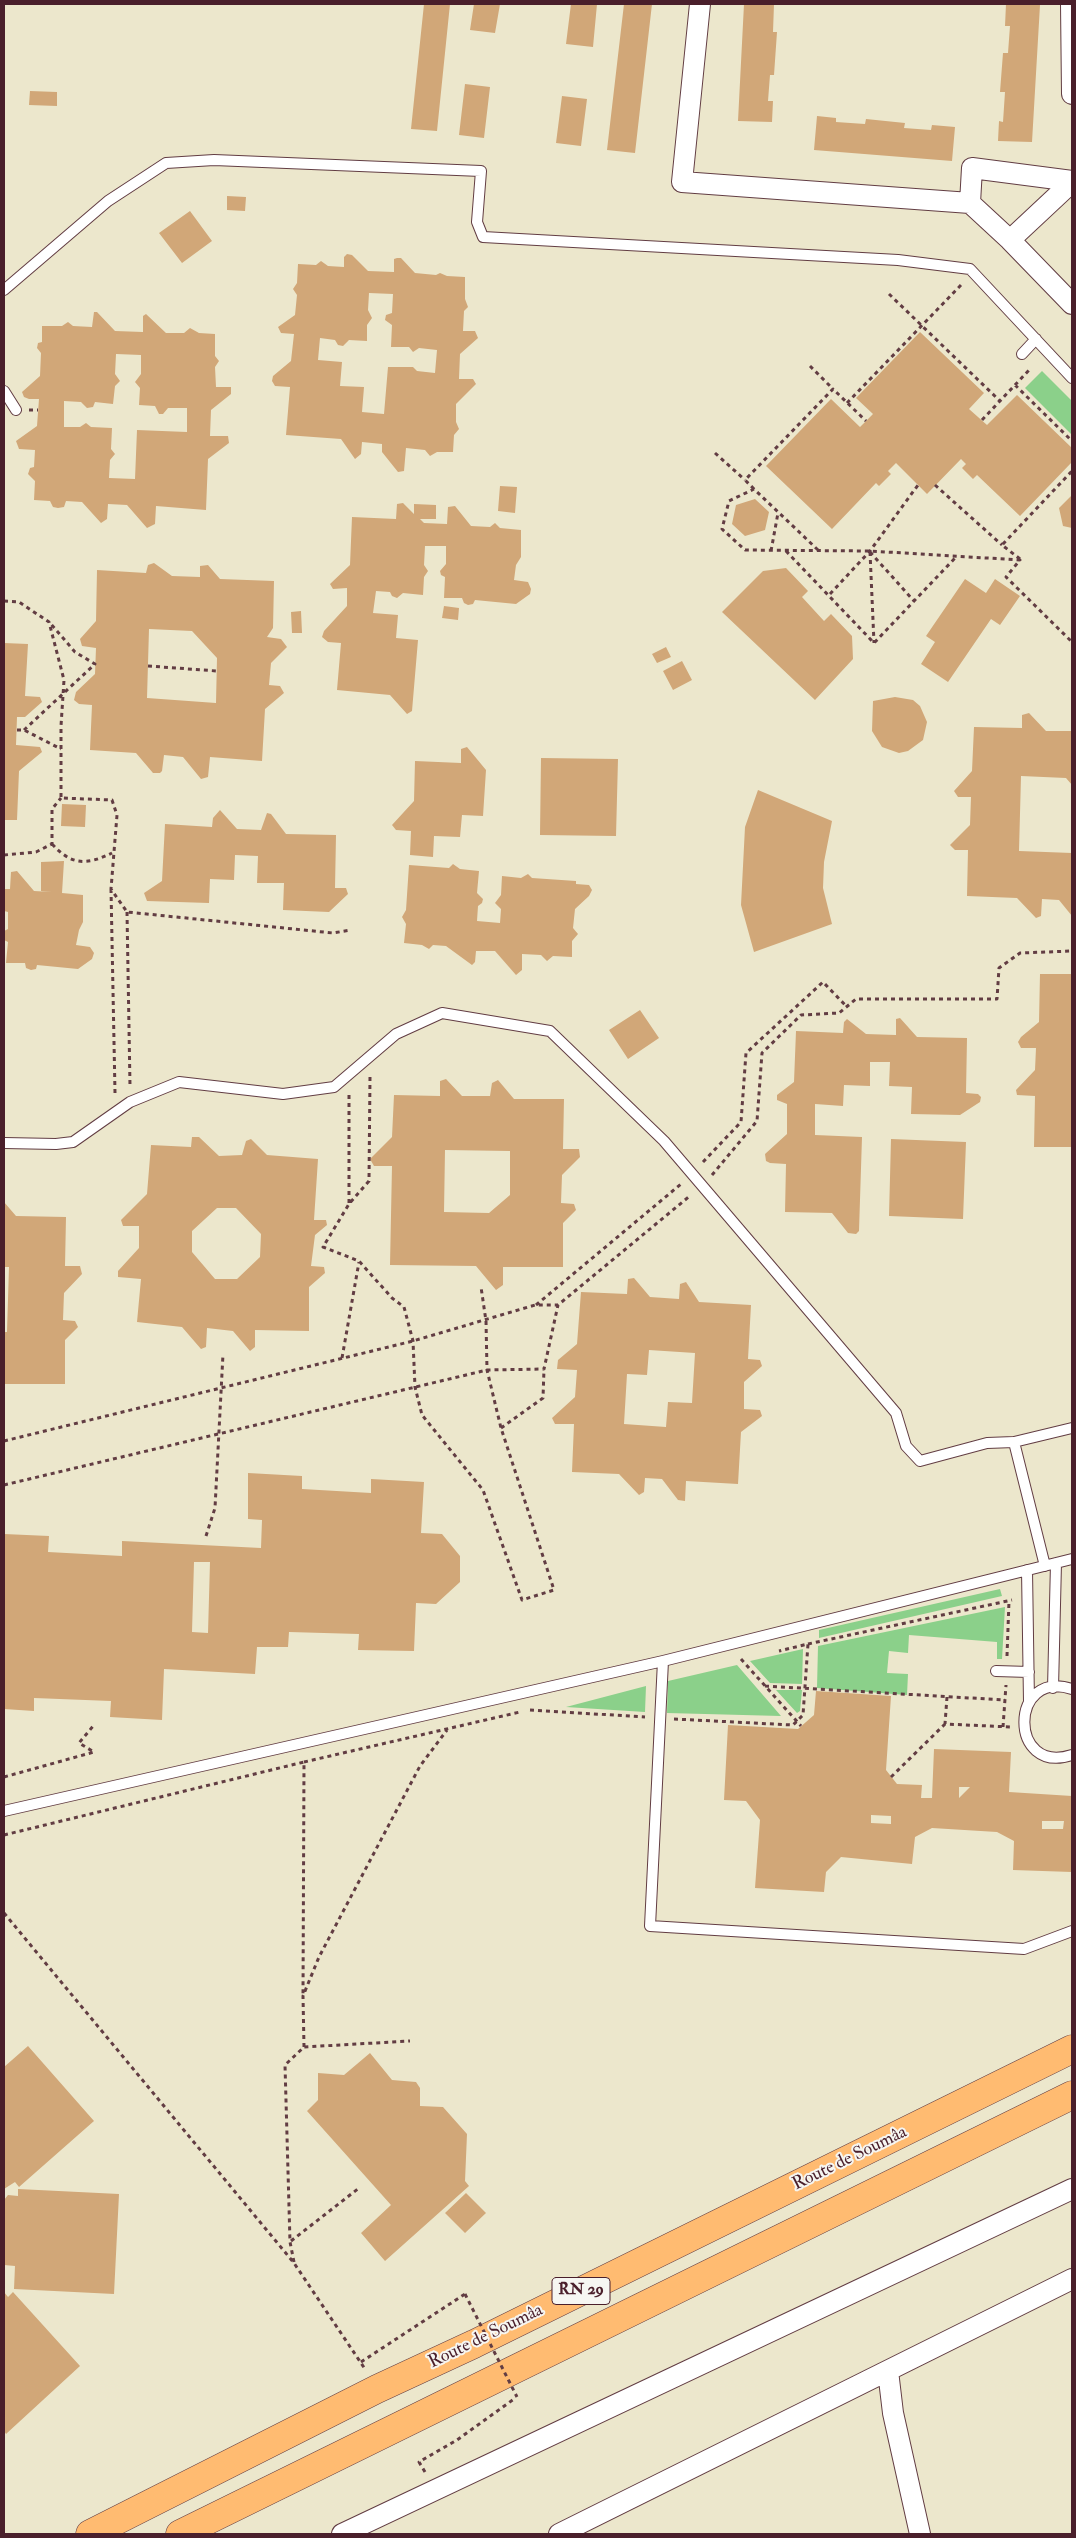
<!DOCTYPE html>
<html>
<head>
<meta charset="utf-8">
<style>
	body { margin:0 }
	#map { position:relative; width:1076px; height:2538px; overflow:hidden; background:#ece7cc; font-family:"IM FELL Double Pica",serif }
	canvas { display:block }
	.frame { position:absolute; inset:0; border:5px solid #4a1f2b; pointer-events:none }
</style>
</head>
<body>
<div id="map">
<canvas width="1076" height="2538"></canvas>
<div class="frame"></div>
</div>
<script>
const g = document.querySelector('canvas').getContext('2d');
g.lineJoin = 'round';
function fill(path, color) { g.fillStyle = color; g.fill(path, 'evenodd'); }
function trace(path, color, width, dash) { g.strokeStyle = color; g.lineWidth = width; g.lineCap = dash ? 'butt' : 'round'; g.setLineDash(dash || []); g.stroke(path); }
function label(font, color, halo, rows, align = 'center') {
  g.font = font + ' "IM FELL Double Pica",serif'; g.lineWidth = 4; g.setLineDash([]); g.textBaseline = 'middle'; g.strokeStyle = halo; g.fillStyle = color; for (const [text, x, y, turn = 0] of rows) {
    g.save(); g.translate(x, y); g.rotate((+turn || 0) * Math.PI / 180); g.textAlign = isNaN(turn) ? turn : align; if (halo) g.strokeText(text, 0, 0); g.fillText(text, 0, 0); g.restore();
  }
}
const green = new Path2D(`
	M1042,371l30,30v34l-47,-47z
	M1000,1589l2,7 -183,42v-8z
	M1005,1607l-3,52h-5v-17l-88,-7 -1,18 -19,-2 -2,22 21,1 -1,21 -90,-7 1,-42z
	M803,1649l-1,35 -32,-1 -20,-22z
	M737,1665l44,51 -114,-3 1,-32z
	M646,1686l-1,26 -79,-5z
	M776,1690h26l-2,21 -3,2z`);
const building = new Path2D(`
	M424,4h26l-13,127 -26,-2z
	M474,4h26l-5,29 -25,-3z
	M571,4h26l-4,43 -27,-3z
	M624,4h28l-17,149 -28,-3z
	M744,4h30l-1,28h4l-3,43h-4l-2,26h5l-1,21 -34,-1z
	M1006,4l34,1 -8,137 -34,-1 1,-20 4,1 2,-30h-5l3,-39h5l2,-27h-5z
	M465,84l25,3 -6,51 -25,-3z
	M30,91l27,1v14l-28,-1z
	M562,96l25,3 -6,47 -25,-3z
	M817,116l19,2v4l29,2 1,-5 39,4 -1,5 27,2 1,-5 23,2 -3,34 -138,-11z
	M227,196l19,1 -1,14 -18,-1z
	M190,211l22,30 -30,22 -23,-30z
	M347,254l5,1 16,16 26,1v-13l3,-1h4l14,15 21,2 4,-2 7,3 18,1v22l3,8 -4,4 -1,20h12l3,7 -18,16 -1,25h14l3,5 -20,20v18l3,7 -5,6 -1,17h-16l-7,4 -5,-6 -19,-2 -2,23 -6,1 -16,-20v-8l-20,-2 -1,12 -6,5 -14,-20 -55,-4 4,-48 -15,-1 -3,-5 1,-5 18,-15 3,-27 -13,-1 -3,-6 17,-12 2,-20 -4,-6 4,-6 1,-19 18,1 5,-4 7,5 16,1v-10zM369,293l24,1 -1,19 -6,2 -1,5 7,5 -1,22h18l4,5 6,-4 18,2 -2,23 -18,-2 -4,-4h-25l-4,47 -22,-2 2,-25 -24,-1 2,-24 -24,-2 2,-22 15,2 3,5 5,1 6,-6 18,1v-16l5,-7 -4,-8z
	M94,312h3l18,19 28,1v-16l3,-2 20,19h18l6,-5 9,5 16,1v22l4,5 -4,6 1,20h15v7l-20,16 -1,26h18l1,7 -21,16 -2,51 -50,-4 -1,18 -8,4 -20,-23 -19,-1 -1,15 -6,4 -19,-21 -16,-1 -2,6 -6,1 -5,-1 -3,-6 -16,-1 1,-19 -7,-7 2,-6 4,-1 1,-17 -16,-1 -3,-8 21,-15 2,-27h-10l-5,-2 -2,-5 18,-16 1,-23 -4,-5 1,-5 4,-1v-16h20l6,-4 5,4 19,1zM116,354l25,1v19l-6,8 5,6 -1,17 16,1 4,8h4l5,-6h19v24l-50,-2 -2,49 -26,-1 1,-18 5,-6 -4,-5 1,-21 -21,-1 -5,-4 -6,4h-16v-26l17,1 6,6 6,-1 2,-5 18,2 2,-18 5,-5 -5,-7z
	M920,332l64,61 -15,16 18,16 30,-30 55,53v14l-52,54 -43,-41 -4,4 -11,-11 4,-4 -5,-5 -34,35 -31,-31 -8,8 3,3 -12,12 -3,-3 -44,46 -66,-63 65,-67 29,28 13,-13 -17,-16z
	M500,486l17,1 -2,26 -17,-2z
	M1072,495v33l-9,-2 -4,-18z
	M755,499l14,13 -4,18 -20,6 -13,-12 4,-19z
	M403,503l11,11v-10l22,1v14h-16l4,4 23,1 1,-17 7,-1 16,20 19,1 5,-4 5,5 21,2v27l-5,8 -2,15 14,2 3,7 -1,5 -14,10 -41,-4 -2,4 -5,1 -4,-2 -2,-5h-18l1,-21 -4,-2 -1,-4 6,-7v-18h-21l-1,19 4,6 -4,6 -1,18 -20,-2 -6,5 -5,-2 -2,-4 -14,-1 -3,22 25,2 -2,23 22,2 -6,71 -5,3 -17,-19 -53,-5 4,-47 -13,-1 -6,-5 2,-6 23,-25v-18l-14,1 -3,-5 20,-19 2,-48 44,2 1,-15z
	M154,563l18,13 28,1v-11l8,-1 12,14 54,2 -1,47 -6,9 14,2 6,8 -16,16 -2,22 11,1 4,7 -19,16 -3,52 -52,-4 -2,20 -7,2 -18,-22 -19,-2 -2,16 -2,2h-7l-17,-20 -46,-3 2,-45 -13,-1 -5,-4 2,-8 19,-18 1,-26 -14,-2 -2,-7 16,-18 1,-51 49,3 2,-8zM149,629l43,2 25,27 -1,45 -69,-5z
	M786,568l22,23 -6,6 22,24 7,-7 21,22 1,23 -38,41 -93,-88 41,-41z
	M965,579l21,14 9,-14 25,17 -20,29 -9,-6 -43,63 -27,-18 14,-22 -9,-6z
	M444,606l15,2 -1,12 -16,-2z
	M301,611l1,22h-10l-1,-21z
	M4,643l24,1 -3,52 15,1 2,5 -17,15h-8l-1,28 24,2 2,5 -23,19 -2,49h-13z
	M666,647l5,10 -14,6 -5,-9z
	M682,661l10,19 -19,10 -10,-19z
	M895,697l18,3 7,6 7,16 -4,18 -15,11 -9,2 -17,-6 -10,-16 1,-30z
	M1029,713l17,18h26v54l-6,-7 -45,-2 -2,75 53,2v63l-13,-16 -17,-1 -1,17 -5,2 -19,-20 -50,-2 1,-46h-13l-5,-5 20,-20 1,-28h-13l-4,-6 18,-20 2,-44 48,1v-13z
	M467,747l19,23 -3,46 -21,-1 -2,22 -26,-1 -1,21 -23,-2 1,-24 -15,-1 -4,-5 22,-24 1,-40 46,2v-14z
	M541,758l77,1 -2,77 -76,-1z
	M758,790l74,31 -8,41 -1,26 9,36 -78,28 -13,-47 4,-78z
	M62,804l24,1 -1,22 -24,-1z
	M220,810l17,19 24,1 6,-17 4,1 15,20 50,1 -1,53h11l2,6 -19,18 -46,-2 1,-27h-27l1,-27 -23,-1 -1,25 -24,-1 -1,24 -62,-2 -3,-8 18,-12 3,-57 47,3 1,-9z
	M64,861l-2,32 21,2v27l-4,8 -3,15 14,2 4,6 -2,6 -14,10 -41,-4 -1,4 -5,1 -5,-2 -1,-5h-19l2,-21 -4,-2v-9l4,-2v-17l-4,-1v-22h6l1,-17 6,-1 17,20 18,1 -11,-1v-29z
	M453,864l7,5 19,2 -2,22 6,6 -1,4 -4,3 -1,15 23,2 1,-14 -6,-6 6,-8 1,-19 19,2 7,-4 4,4 44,3v3l13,1 3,5 -3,6 -14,13 -2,19 5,6 -6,7v16l-19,-1 -6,5 -6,-6 -19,-1v16l-6,5 -21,-24h-19l-1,11 -3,3 -26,-19 -13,-1 -4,4 -7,-4 -18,-2 2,-19 -4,-7 4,-7 3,-45 40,3z
	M1040,974h32v173h-38l1,-51 -18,-1 -1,-5 19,-20 1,-22h-15l-3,-6 3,-5 18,-15z
	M640,1010l19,28 -31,21 -19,-29z
	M900,1018l17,19 50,1 -1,55 12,1 3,3 -1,5 -20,13 -49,-1 1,-27 -23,-1 1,-24h-20v24l-26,-1 -1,21 -28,-2v31l47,2 -3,94 -3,3 -8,-1 -16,-20 -47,-1 1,-48 -16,-1 -4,-2 -1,-7 22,-20v-30l-10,-4v-5l17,-13 2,-51 47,2 1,-11 3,-3 19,15 30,1v-16z
	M446,1079l16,17h28l2,-13 6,-3 16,19h50l-1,50h16l1,8 -18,18 -1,28 13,1 2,6 -13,13v44h-60v18l-7,5 -20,-24 -86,-1 2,-99h-18l-4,-7 22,-22 2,-42 46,1v-15zM445,1150l65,1v44l-21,18 -45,-1z
	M192,1137h7l20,19 23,-1 4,-14 5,-2 16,16 51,4 -4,61h12l1,5 -12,10 -4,31 13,1 1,6 -16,14v44l-54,-1v17l-5,4 -17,-20 -26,-3 -1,19 -5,2 -19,-22 -45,-5 4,-43 -23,-2v-6l21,-23v-22h-16l-2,-6 26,-26 4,-49 40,2zM217,1208h19l25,26 -1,23 -23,22h-22l-23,-27v-21z
	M891,1139l75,3 -3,77 -74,-3z
	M4,1202l12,14 50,1 -1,49h15l2,8 -18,19 -1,27 12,1 3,6 -13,13v44h-61v-52h3l2,-65h-5z
	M634,1278l16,19 29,2 1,-15 6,-2 13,20 52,3 -3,54 12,1 2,6 -18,16v27l16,1 2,6 -21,16 -3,52 -52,-3 -1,20 -7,-1 -16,-21 -17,-1 -1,14 -5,3 -20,-21 -47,-2 2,-48h-19l-3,-6 23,-21 2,-27 -20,-1 1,-9 19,-16 4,-52 46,2 1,-15zM649,1350l46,3 -3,50 -24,-1 -2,25 -42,-3 3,-50 20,1z
	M248,1473l54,3v13l69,4v-14l53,3 -3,51 21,1 18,22v26l-24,22 -20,-1 -2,48 -56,-1 1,-16 -70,-2 -1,15h-31l-2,27 -91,-5 -2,51 -52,-3 1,-16 -77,-3v13l-30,-2v-175l45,2 -1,16 74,4v-15l139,7 1,-28 -14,-1zM194,1562h16l-2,71 -16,-1z
	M816,1691l75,5 -5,74 11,14 25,1 -1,13h11l2,-49 77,3 -2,40 63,4v76l-59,-2 1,-29 -17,-9 -65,-4 -17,9 -3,27 -71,-7 -15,15 -2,20 -69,-4 5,-68 -14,-19 -22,-1 4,-75 70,4 16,-14zM959,1787h11l-11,11zM871,1815l20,1v8l-20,-1zM1042,1821h22l-1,8h-21z
	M28,2046l66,75 -75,66 -4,-5 -11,7v-122z
	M370,2053l22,27 24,2 4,6v18l23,1 24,27 -2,47 4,5 -84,75 -24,-28 30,-28 -84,-94 11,-11v-27l26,2z
	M18,2189l101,5 -5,100 -100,-5 1,-23 -11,-1v-65l4,-5 10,1z
	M466,2193l20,20 -21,20 -20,-20z
	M4,2292l4,5 5,-5 67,74 -74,68 -2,-3z`);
const path = new Path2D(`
	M889,294l111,107
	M810,366l23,23
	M1015,385l57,56
	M847,403l114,-118
	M29,410h9
	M982,420l49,-52
	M715,453l30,27
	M935,485l67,60
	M754,489l-9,-9 88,-91 33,32
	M818,550l-64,-61 -25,12 -7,28 23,21 125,1 150,9 -14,17 66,65
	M771,551l7,-38
	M786,551l88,92 83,-87
	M870,552l4,91
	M870,552l44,49
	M1020,559l-18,-14 70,-74
	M830,594l40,-43 48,-66
	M4,601l15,1 30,20 15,58 -3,46v72l51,2 5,15 -6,74 16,23 206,21 18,-3
	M148,666l69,5
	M17,730h7l37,19
	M24,730l71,-66 -20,-12 -24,-28
	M52,844c20,22 35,21 60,9
	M4,855l32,-3 16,-8v-35l9,-11
	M111,889l4,204
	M127,912l3,174
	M370,1077l-1,104 -20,23 -26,43 36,14 33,37 12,9 9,34 2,46 7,28 61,75 39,110 32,-10 -53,-162 -14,-58 -1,-49 -5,-34
	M349,1095v109
	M703,1162l38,-40 5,-69 77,-71 24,25
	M712,1175l45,-54 5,-68 39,-38 38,-2 17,-14h141l2,-31 21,-15 52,-2
	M536,1305l145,-121
	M342,1358l17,-96
	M501,1428l42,-30 1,-29
	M4,1441l409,-100 122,-36h23l133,-110
	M4,1485l483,-115 57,-1 14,-64
	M206,1536l9,-28 8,-154
	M808,1644l204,-44
	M1007,1656l2,-55
	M741,1659l60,67
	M765,1686l240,14
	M947,1697l-2,27 66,3
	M530,1710l115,7
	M674,1719l119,6 10,-10 5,-71 -29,7
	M1003,1727l3,-42
	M304,1762l216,-50
	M4,1777l90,-25 -15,-9 15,-18
	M891,1777l54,-53
	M4,1835l300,-73 -1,234
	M4,1913l290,350 71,106
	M304,2047l-1,-51 16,-39 101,-191 27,-36
	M291,2241l68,-53
	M294,2262l-4,-20 -5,-177 19,-18 106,-6
	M361,2362l104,-68
	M425,2472l-6,-10 38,-22 57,-41`);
const lane = new Path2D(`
	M4,290l104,-89 58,-38 48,-3 267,11 -4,51 6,15 415,23 72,9 102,109
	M1022,354l14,-15
	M4,391l12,19
	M4,1143l52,1 17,-2 57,-40 49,-20 104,12 51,-7 62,-53 46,-21 108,18 114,110 232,272 10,33 14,15 67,-18 27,-1
	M1045,1566l-31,-124 58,-14
	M1027,1570l2,132
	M663,1661l-13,265 374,23 48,-18
	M996,1671l33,1
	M1053,1688l3,-125
	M1072,1689c-63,-21 -64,87 0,66
	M4,1811l659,-150 409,-102`);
const street = new Path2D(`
	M700,4l-18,178 288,21 40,37 62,-58
	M1071,4l1,90
	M970,203l2,-35 100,13
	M1010,240l62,64
	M888,2371l5,42 27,121
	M342,2534l730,-345
	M559,2534l513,-255`);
const highway = new Path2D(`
	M90,2534l287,-145 97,-45 598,-295
	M180,2534l892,-439`);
const pathBridge = new Path2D(`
	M465,2294l52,103`);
const shields = [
	[581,2291,58]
];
const shieldNames = [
	["RN 29",581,2291]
];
const streetNames = [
	["Route de Soumâa",850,2159,-26],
	["Route de Soumâa",486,2337,-26]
];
fill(green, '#8bd08a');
fill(building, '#d1a778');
trace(lane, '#623d43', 12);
trace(street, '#623d43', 22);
trace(highway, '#623d43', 29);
trace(path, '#623d43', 3, [4, 4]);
trace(lane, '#fff', 10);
trace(street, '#fff', 20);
trace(highway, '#ffbb71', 28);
trace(pathBridge, '#623d43', 3, [4, 4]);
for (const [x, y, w] of shields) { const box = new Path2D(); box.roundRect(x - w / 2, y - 13.5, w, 27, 4); g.fillStyle = '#f6f6f2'; g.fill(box); trace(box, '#4a1f2b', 1); }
label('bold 16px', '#4a1f2b', null, shieldNames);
label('18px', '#4a1f2b', '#f6f6f2', streetNames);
</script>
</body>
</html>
